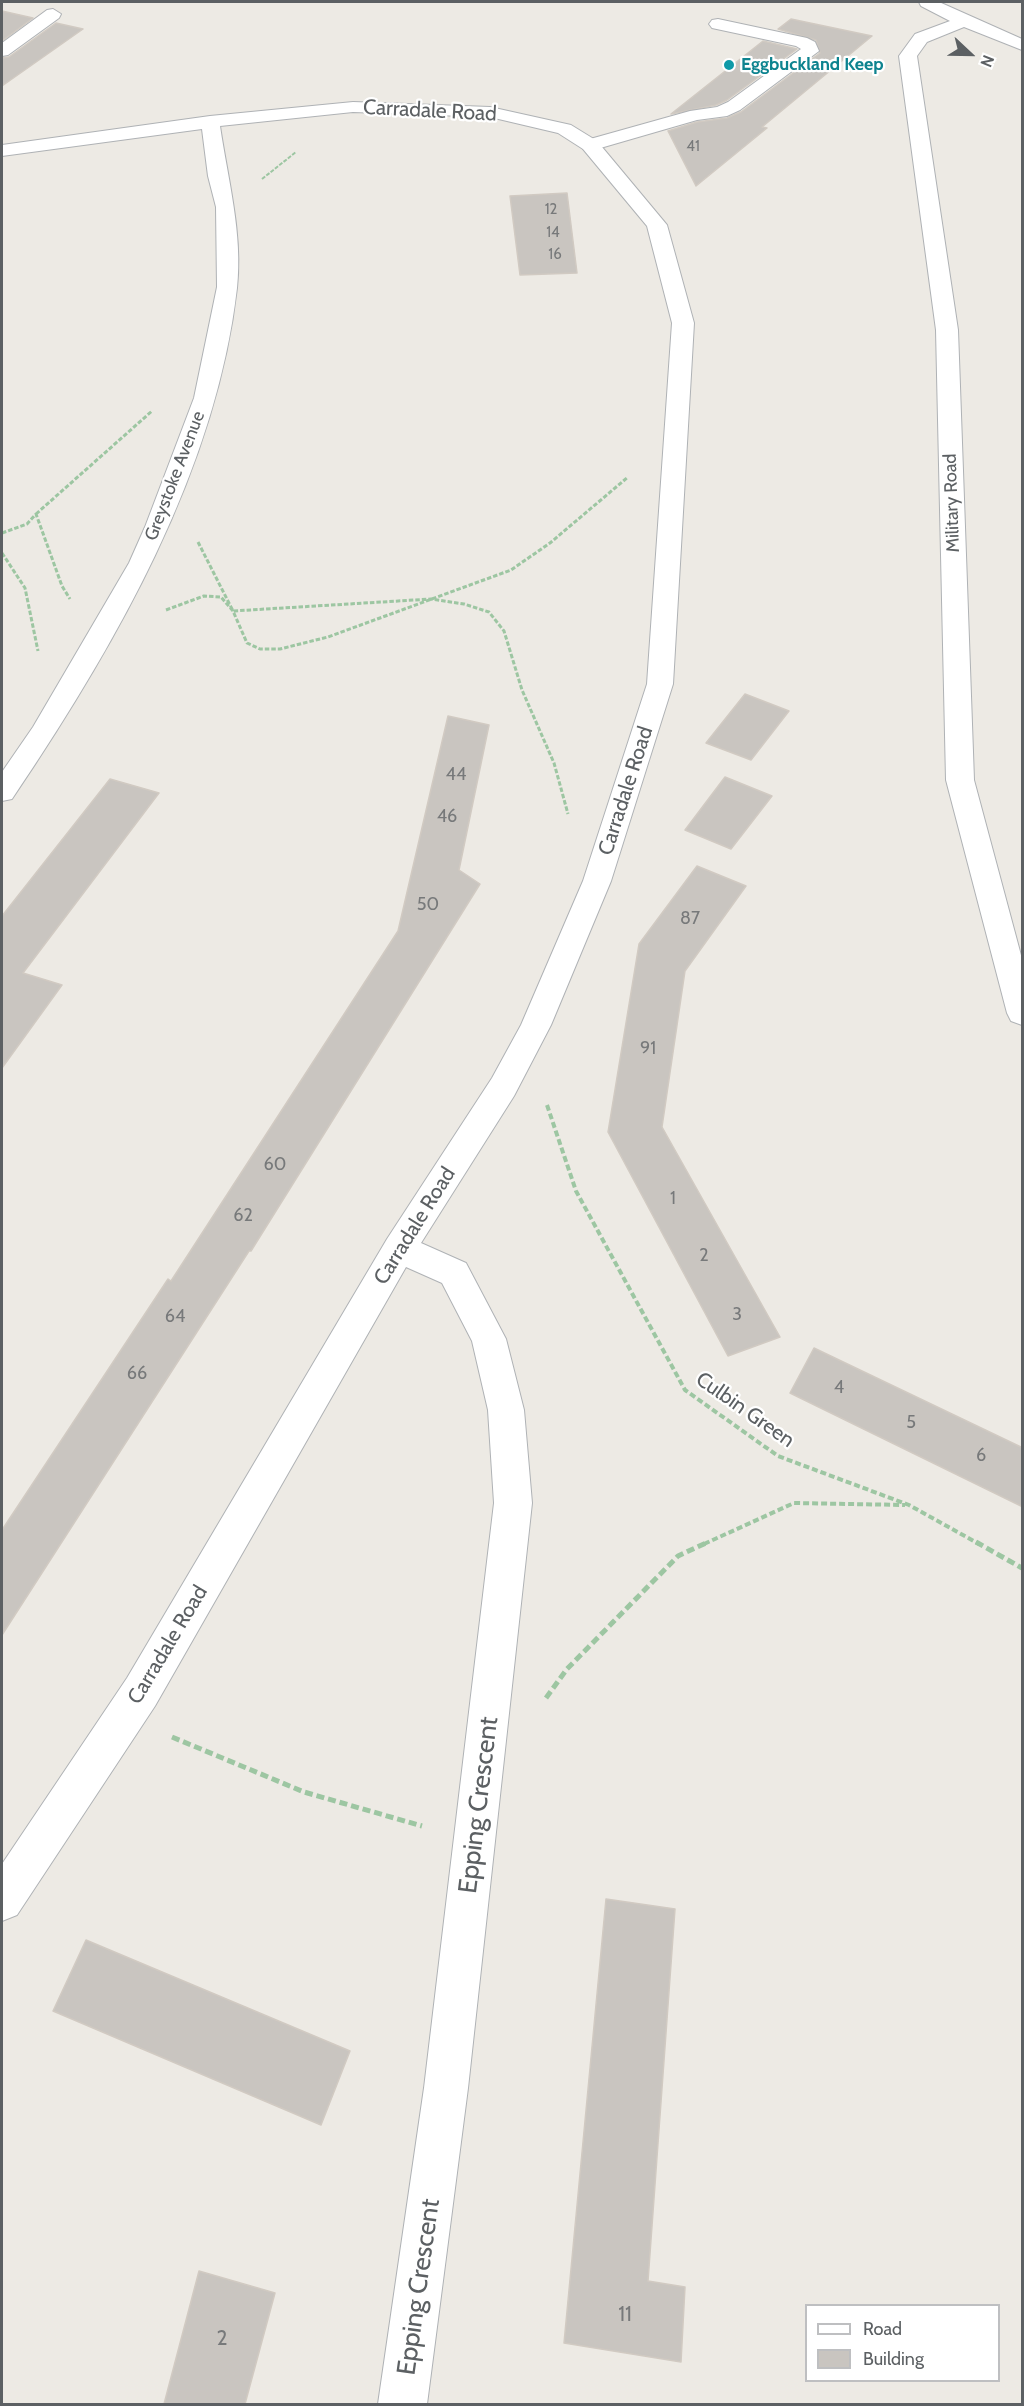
<!DOCTYPE html>
<html>
<head>
<meta charset="utf-8">
<style>
	body { margin:0 }
	#map { position:relative; width:1024px; height:2406px; overflow:hidden; background:#edeae4; font-family:Cabin,sans-serif }
	canvas { display:block }
	.frame { position:absolute; inset:0; border:3px solid #5c6063; pointer-events:none }
	.legend { position:absolute; left:805px; top:2304px; width:195px; height:78px; box-sizing:border-box; background:#fff; border:2px solid #bebfc1; margin:0; padding:8px 10px; list-style:none; font-size:18px; color:#5c6063 }
	.legend li { display:flex; align-items:center; gap:12px; height:30px }
	.legend b { width:30px; border:2px solid #bebfc1 }
	.north { position:absolute; left:940px; top:24px; width:60px; height:60px; -webkit-text-stroke:4px #fff; paint-order:stroke; rotate:112deg; font-size:16px; font-weight:700; line-height:24px; text-align:center; color:#5c6063 }
	.north::after { content:''; display:block; margin:auto; width:21px; height:27px; background:#5c6063; clip-path:polygon(50% 0,100% 100%,50% 72%,0 100%) }
</style>
</head>
<body>
<div id="map">
<canvas width="1024" height="2406"></canvas>
<div class="frame"></div>
<ul class="legend">
<li><b style="height:8px;background:#fff"></b>Road</li>
<li><b style="height:16px;background:#c9c5c0"></b>Building</li>
</ul>
<div class="north">N</div>
</div>
<script>
const g = document.querySelector('canvas').getContext('2d');
g.lineJoin = 'round';
function fill(path, color) { g.fillStyle = color; g.fill(path, 'evenodd'); }
function trace(path, color, width, dash) { g.strokeStyle = color; g.lineWidth = width; g.lineCap = dash ? 'butt' : 'round'; g.setLineDash(dash || []); g.stroke(path); }
function label(font, color, halo, rows, align = 'center') {
  g.font = font + ' Cabin,sans-serif'; g.lineWidth = 4.5; g.setLineDash([]); g.textBaseline = 'middle'; g.strokeStyle = halo; g.fillStyle = color; for (const [text, x, y, turn = 0] of rows) {
    g.save(); g.translate(x, y); g.rotate((+turn || 0) * Math.PI / 180); g.textAlign = isNaN(turn) ? turn : align; if (halo) g.strokeText(text, 0, 0); g.fillText(text, 0, 0); g.restore();
  }
}
const building = new Path2D(`
	M2,11l31,7 -31,23z
	M791,19l81,17 -110,91 5,1 -71,58 -28,-55 29,-9 30,-4 14,-6 79,-59 -4,-13 -38,-11z
	M56,23l27,6 -81,57v-28l7,-1z
	M763,41l34,8 -70,51 -11,5 -45,9z
	M567,193l10,80 -57,2 -10,-79z
	M745,694l44,17 -38,49 -45,-17z
	M448,716l41,9 -30,145 21,14 -229,367h-2l-247,384v-105l166,-251 3,2 227,-350z
	M725,777l47,19 -41,53 -46,-19z
	M110,779l49,14 -136,180 39,12 -60,83v-152z
	M697,866l49,20 -61,85 -23,156 118,210 -52,19 -120,-224 31,-188z
	M814,1348l209,100v59l-233,-114z
	M606,1899l69,10 -27,372 37,6 -4,75 -117,-19z
	M86,1940l264,111 -29,74 -268,-114z
	M199,2271l76,22 -30,111h-81z`);
const pathFar3 = new Path2D(`
	M262,179l34,-27`);
const pathFar2 = new Path2D(`
	M36,514l116,-103
	M2,533l25,-9 9,-10 26,72 8,13
	M198,542l35,69 198,-12 33,5 25,8 15,19 18,59 32,73 14,51
	M2,553l23,35 13,63
	M166,610l38,-14 17,1 12,14 14,32 13,6h20l48,-12 183,-67 39,-27 78,-66`);
const pathFar1 = new Path2D(`
	M547,1105l29,86 109,199 93,66 131,49 70,39
	M704,1544l90,-41 111,2`);
const path = new Path2D(`
	M976,1542l46,26
	M546,1698l21,-29 111,-113 30,-14
	M172,1737l132,55 118,34`);
const service = new Path2D(`
	M53,9l8,5 -2,4 -51,37 -6,1v-13l45,-33z
	M718,19l89,19 8,4 4,9 -79,59 -13,6 -30,4 -107,31 -7,-2 -2,-4 2,-4 107,-30 27,-4 11,-5 73,-53 -5,-3 -84,-18 -3,-4 3,-4z`);
const minor = new Path2D(`
	M919,2h20l83,37v11l-58,-23 -37,15 -10,14 41,274 16,450 48,179v66l-11,-4 -4,-8 -61,-233 -10,-450 -37,-274 16,-22 35,-13 -29,-15z
	M353,102l137,5 81,18 26,16 70,84 27,98 -21,361 -62,197 -60,144 -37,71 -93,147 45,20 40,76 18,71 8,93 -64,585 -41,316h-49l46,-316 70,-585 -6,-93 -16,-69 -30,-58 -36,-16 -251,439 -138,209 -15,6v-57l125,-186 260,-439 105,-161 29,-53 62,-144 64,-197 25,-361 -25,-97 -64,-77 -25,-16 -68,-16 -137,-5 -133,14c8,54 23,108 17,162 -21,184 -123,360 -225,511l-10,2v-29l31,-45 96,-164 16,-36 49,-129 23,-111 -1,-80 -8,-31 -6,-47 -200,27v-11l208,-29z`);
const markers = [
	[729,65,6,"#0f9aa8"]
];
const farNumbernames = [
	["41",693,147],
	["12",551,210],
	["14",553,233],
	["16",555,255]
];
const farCulturenames = [
	["Eggbuckland Keep",741,65]
];
const farStreetnames = [
	["Greystoke Avenue",175,476,-69],
	["Military Road",952,503,-92]
];
const numberNames = [
	["44",456,775],
	["46",447,817],
	["50",428,905],
	["87",690,919],
	["91",648,1049],
	["60",275,1165],
	["1",673,1199],
	["62",243,1216],
	["2",704,1256],
	["3",737,1315],
	["64",175,1317],
	["66",137,1374],
	["4",839,1388],
	["5",911,1423],
	["6",981,1456]
];
const streetNames = [
	["Carradale Road",430,111,3],
	["Carradale Road",626,791,-72],
	["Carradale Road",415,1226,-58],
	["Culbin Green",745,1410,35],
	["Carradale Road",168,1645,-59]
];
const nearNumbernames = [
	["11",625,2315],
	["2",222,2339]
];
const nearStreetnames = [
	["Epping Crescent",479,1805,-83],
	["Epping Crescent",419,2287,-82]
];
fill(building, '#c9c5c0');
trace(building, '#d1cac2', 1.5);
trace(service, '#afb2b5', 2);
trace(minor, '#afb2b5', 2);
trace(pathFar3, '#9dc6a2', 2, [4, 1.5]);
trace(pathFar2, '#9dc6a2', 3, [4.5, 2]);
trace(pathFar1, '#9dc6a2', 4, [6, 3]);
trace(path, '#9dc6a2', 5, [8, 4]);
fill(service, '#fff');
fill(minor, '#fff');
for (const [x, y, r, color] of markers) { const dot = new Path2D(); dot.arc(x, y, r, 0, 2 * Math.PI); g.fillStyle = color; g.fill(dot); trace(dot, '#fff', 2); }
label('15px', '#77797a', null, farNumbernames);
label('bold 18px', '#0d838f', '#fff', farCulturenames, 'left');
label('18px', '#5c6063', '#fff', farStreetnames);
label('18px', '#77797a', null, numberNames);
label('21px', '#5c6063', '#fff', streetNames);
label('21px', '#77797a', null, nearNumbernames);
label('26px', '#5c6063', '#fff', nearStreetnames);
</script>
</body>
</html>
